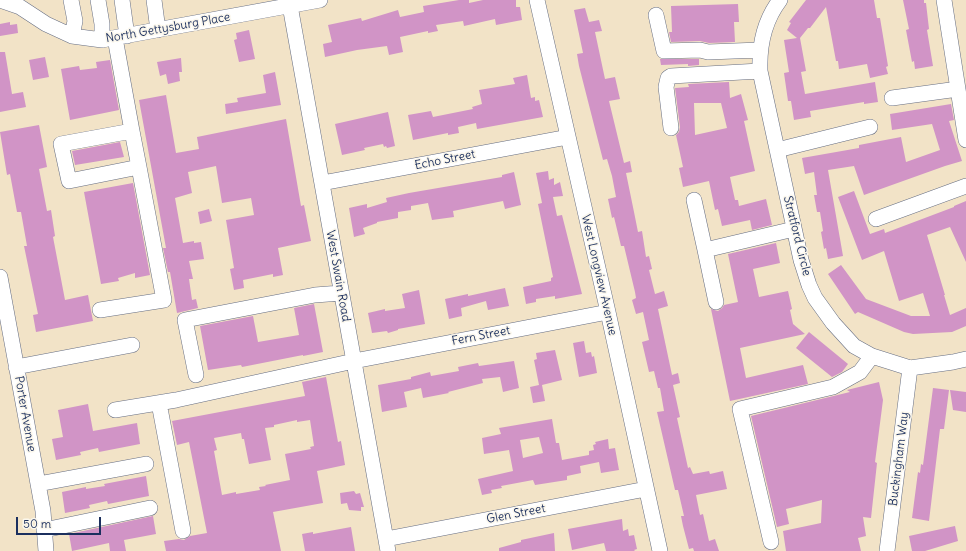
<!DOCTYPE html>
<html>
<head>
<meta charset="utf-8">
<style>
	body { margin:0 }
	#map { position:relative; width:966px; height:551px; overflow:hidden; background:#f2e3c7; font-family:Delius,sans-serif }
	canvas { display:block }
	.scale { position:absolute; left:16px; top:517px; width:85px; height:18px; box-sizing:border-box; border:2px solid #1b2f5e; border-top:0; padding-left:5px; font-size:12px; line-height:14px; white-space:nowrap; color:#1b2f5e; -webkit-text-stroke:3px #fbf7ec; paint-order:stroke }
</style>
</head>
<body>
<div id="map">
<canvas width="966" height="551"></canvas>
<div class="scale">50 m</div>
</div>
<script>
const g = document.querySelector('canvas').getContext('2d');
g.lineJoin = 'round';
function fill(path, color) { g.fillStyle = color; g.fill(path, 'evenodd'); }
function trace(path, color, width, dash) { g.strokeStyle = color; g.lineWidth = width; g.lineCap = dash ? 'butt' : 'round'; g.setLineDash(dash || []); g.stroke(path); }
function label(font, color, halo, rows, align = 'center') {
  g.font = font + ' Delius,sans-serif'; g.lineWidth = 3; g.setLineDash([]); g.textBaseline = 'middle'; g.strokeStyle = halo; g.fillStyle = color; for (const [text, x, y, turn = 0] of rows) {
    g.save(); g.translate(x, y); g.rotate((+turn || 0) * Math.PI / 180); g.textAlign = isNaN(turn) ? turn : align; if (halo) g.strokeText(text, 0, 0); g.fillText(text, 0, 0); g.restore();
  }
}
const building = new Path2D(`
	M459,0h10v3l14,-3h33v7h4l2,13 -26,5 -1,-6 -31,7 -1,-5 -27,4 2,6 -10,2v-2l-28,6 3,15 -14,3 -2,-9 -30,4 -32,7 -2,-13 9,-2 -4,-17 33,-7 1,3 36,-11 2,7 24,-5 -1,-6z
	M806,0h68l3,18h3l8,48 -2,1 2,7 -18,4 -3,-14 -28,5 -1,-8h-2l-10,-54 -16,21h-2l-8,10 6,33 -5,1 4,22 70,-12 3,20 -14,2v-2l-54,9 1,6 -17,3 -3,-19h-3l-4,-28 5,-1 -5,-32 13,-2 -10,-8 4,-7 -2,-1z
	M903,0h21v3h2l3,26 -2,1 6,36 -18,3 -1,-8 -2,1 -6,-32 3,-1z
	M738,4l1,18h-5l1,20 -26,1 -9,-2 -29,1 -2,-10h3l-1,-26z
	M585,8l4,14 10,-2 3,11 -7,1 10,47 10,-2 5,22 -11,2 15,62 6,-2 2,11 -6,1 8,39 4,20 4,-1 4,26 3,-1 3,13 -3,1 6,24 9,-3 4,15 -10,3 14,66 6,-2 2,10 -7,2 7,32 -3,1 11,50 2,-1 3,7 16,-3 1,3 13,-3 4,18 -31,6 4,20 3,-1 6,27 6,-2 4,12h-25l-1,-3 -4,1 -6,-23 -2,-10h3l-6,-26h-3l-18,-78 7,-1 -4,-23h-2l-4,-17 -5,1 -7,-30 7,-2 -6,-28 -7,2 -4,-14 4,-2 -1,-6 -11,-46h-3l-7,-29 -2,1 -4,-19 8,-2 -4,-21 -5,-17 -4,1 -24,-94 -2,-12 6,-1 -9,-43z
	M10,22v3l7,-1 1,9 -18,3v-12z
	M249,30l6,29 -16,3 -5,-22 3,-1 -1,-6z
	M0,52h5l7,42 11,-2 3,15 -26,5z
	M45,57l4,20 -16,3 -4,-20z
	M181,58l1,14h-3l1,9 -12,3 -2,-10 -6,2 -3,-14z
	M660,59h39v6l-11,1v-2l-27,1z
	M110,60l9,50 -49,10 -9,-51 18,-3 1,4 17,-2 -1,-6z
	M275,72l6,33 -55,9 -1,-10 13,-2 -1,-4 29,-5 -3,-18z
	M527,75l4,23 4,-1v4l4,-1 4,17 -66,12 -1,-6 -18,4 1,6 -11,2v-2l-35,7 -5,-25 23,-4 2,6 40,-8 -1,-2 10,-3 -3,-14 36,-6 -2,-6z
	M729,82l1,16 11,-4 7,26 -4,1 11,50 -25,6 5,23h3l1,6 27,-7 6,26 -20,5 -2,-10 -28,6 -4,-17 -3,1 -6,-29 -26,6 -4,-19 4,-1 -7,-32 3,-3 1,-5 -5,-39 14,-1 -1,-3zM694,103h27l6,25 -32,7z
	M166,95l10,58 23,-4 -2,-12 89,-18 15,87 3,-1 7,36 -33,7 5,27 -10,2v-3l-30,6 1,8 -10,2 -4,-21 4,-1 -8,-48 28,-5 -3,-17 -29,5 -6,-37 -28,6 4,21 -17,5 8,45 11,-2v2l7,-1 3,17 -15,2 4,18h-4l3,21 4,-1 2,9 -21,5 -7,-41h-2l-5,-24h3l-27,-148z
	M951,104l3,16 -5,1 13,40 -17,5 -81,29 -10,-29 -26,4 15,86 -15,3 -2,-11 -2,1 -3,-17 2,-1 -3,-19h-3l-3,-17h3l-3,-23 -9,2 -3,-16 57,-10v-3l42,-8 5,25 34,-12 -8,-26 -40,6 -2,-16z
	M388,112l7,34 -8,2 -1,-2 -2,1 -1,-3 -19,4 1,2 -23,5 -7,-31z
	M39,125l8,42 -8,2 8,42 4,-1 4,26 -2,1 12,63 23,-5 5,26 -57,11 -3,-17 5,-1 -14,-68h3l-6,-34h-4l-7,-38 -3,1 -7,-43z
	M120,142l4,15 -49,8 -3,-14z
	M548,171l1,9 5,-2v7l6,-3 3,14 -10,1 4,19 5,-1 20,79 -27,5v-3l-19,3v3l-10,2 -3,-17 28,-6v-3l2,-1 -15,-73 4,-1 -6,-30z
	M514,172l7,33 -16,4 -2,-8 -50,10 1,6 -22,3 -4,-17 -17,3v4l-13,2v6l-21,4v1l-14,5 2,6 -11,3 -5,-29 18,-4v4l20,-6 -1,-4 23,-5 93,-16v-2z
	M133,183l17,92 -15,3v-5l-17,5 1,3 -18,3 -17,-92z
	M854,191l16,43 14,-5 1,4 69,-26v-1l12,-5v61l-16,-35 -23,8 18,60h-1l6,20 16,-7v18l-14,6 -39,2 -9,-2 -46,-20 -3,2 -27,-40 13,-9 25,34 45,17h19l-7,-23 -24,8 -15,-50 -22,9 -24,-63z
	M209,209l3,12 -12,3 -2,-12z
	M776,243l4,20 -27,6 6,28 29,-6 4,18 -2,1 3,14 12,10 -65,14 6,30 57,-13 5,19 -78,17 -19,-92 7,2 4,-3 2,-3 14,-3 -10,-48z
	M505,288l4,18 -21,4 -2,-9 -25,7 1,8 -13,3 -4,-20 23,-5v2z
	M419,290l6,34 -27,5v1l-10,3 -1,-2 -15,2 -4,-20 17,-4v2l20,-3 -3,-14z
	M314,304l9,48 -20,4v-1l-61,12 -1,-2 -33,5 -8,-44 53,-10 5,26 41,-7 -5,-27z
	M809,332l39,32 -6,8 -10,5 -36,-29z
	M584,341l2,12 5,-1 1,5 2,-1 3,17 -18,4 -6,-34z
	M555,350l7,30 -20,5 3,16 -12,2 -3,-16 9,-2 -5,-25 3,-1 -1,-6z
	M514,361l5,27 -16,4 -3,-15 -18,2 1,4 -35,9 1,1 -26,5 -2,-10 -17,4 3,15 -25,5 -4,-27 33,-6v-2l19,-5 1,4 28,-5 -1,-4 20,-4 1,3z
	M326,377l12,65 3,-1 4,24 -28,6 6,32 -50,9 8,39h-115l-2,-10 15,-2 5,1 6,-4 17,-3 -18,-91 -12,3 -5,-24 133,-25 -3,-14zM297,420v2l13,-2 4,26 -4,1 1,2 -26,5 5,26 -25,5 1,1 -7,1 1,3 -24,4v-2l-14,3 -8,-44 3,-1 -3,-12 27,-5 1,6h2l5,25 22,-4 -6,-32 9,-1v-2z
	M879,382l4,18 -8,62 2,1 -6,55 -8,-1 3,19 -8,2 3,13h-75l-3,-20 38,-8 1,-23 -36,9 3,15 -12,3 -26,-111 99,-24 -3,-2z
	M933,388l16,2 -5,39h-4l-11,92 -17,-3 6,-46 2,1 1,-9 2,1z
	M950,390l16,2v20l-13,-2z
	M88,404l5,27 44,-8 3,21 -41,8 -1,-4 -18,4 1,3 -25,5 -4,-21 11,-2 -5,-27z
	M552,419l4,24h3l3,17 27,-5v-4l5,-1 -1,-5 3,-1 -1,-2 13,-3 1,10 6,-1 4,22 -18,3 -2,-11 -19,4 1,7 -14,3v4l-32,5 -2,-5 -32,6 1,2 -11,2 1,3 -10,2 -4,-16 35,-8 -4,-21 -25,4 -2,-16 19,-4 -2,-6zM539,437l4,16 -20,5 -3,-18z
	M146,476l3,20 -41,8 -1,-3 -18,4 1,3 -25,5 -3,-21 24,-5v2l19,-3 -1,-2z
	M354,491l2,3 4,-1 4,14h-3v4l-12,-1 -2,-7 -6,1 -1,-11z
	M153,516l3,18 -32,6 2,11h-16l-1,-8 -37,8 -3,-17z
	M622,519l1,12 5,-2 1,7 5,-1 3,14 -3,1 1,1h-29l-2,-8 -32,7 -4,-21z
	M955,526l3,15 -33,10h-13l-3,-15z
	M351,527l4,24h-50l-3,-17 11,-2v2z
	M554,533l1,18h-56v-3l22,-6v-2z`);
const minor = new Path2D(`
	M0,0l20,7 26,17 26,12 30,4 218,-40
	M71,0l4,21 -3,15
	M98,0l4,24v16
	M122,0l5,36
	M154,0l4,30
	M289,0l99,551
	M537,0l71,312 52,239
	M780,0c-16,21 -21,45 -20,71l41,189 8,25 6,13 18,25 21,23 18,10 38,12 43,-6 13,-3
	M944,0l22,140
	M656,15l8,36 36,-1 8,2 52,-2
	M115,38l17,93 -71,13 8,37 70,-14 -7,-36
	M892,98l66,-9
	M671,128l-5,-41 2,-9 3,-2 89,-5
	M777,150l93,-23
	M322,183l246,-46
	M694,200l11,50
	M876,219l90,-33
	M0,277l43,234 3,40
	M716,302l-11,-52 89,-21
	M100,310l64,-10 -25,-133
	M16,367l116,-22
	M196,375l-11,-55 130,-25 26,-2
	M159,403l24,128
	M115,410l61,-10 178,-39 254,-49
	M38,484l108,-20
	M44,530l106,-22
	M386,539l260,-50
	M771,542l-31,-133 93,-22 27,-15 12,-16
	M887,551l23,-183`);
const streetNames = [
	["North Gettysburg Place",168,28,-10],
	["Echo Street",445,160,-11],
	["Stratford Circle",797,236,76],
	["West Longview Avenue",599,275,77],
	["West Swain Road",338,276,80],
	["Fern Street",481,336,-11],
	["Porter Avenue",25,414,80],
	["Buckingham Way",899,459,-83],
	["Glen Street",516,514,-11]
];
fill(building, '#d194c6');
trace(minor, '#666e83', 16);
trace(minor, '#fff', 15);
label('12px', '#1b2f5e', '#fbf7ec', streetNames);
</script>
</body>
</html>
